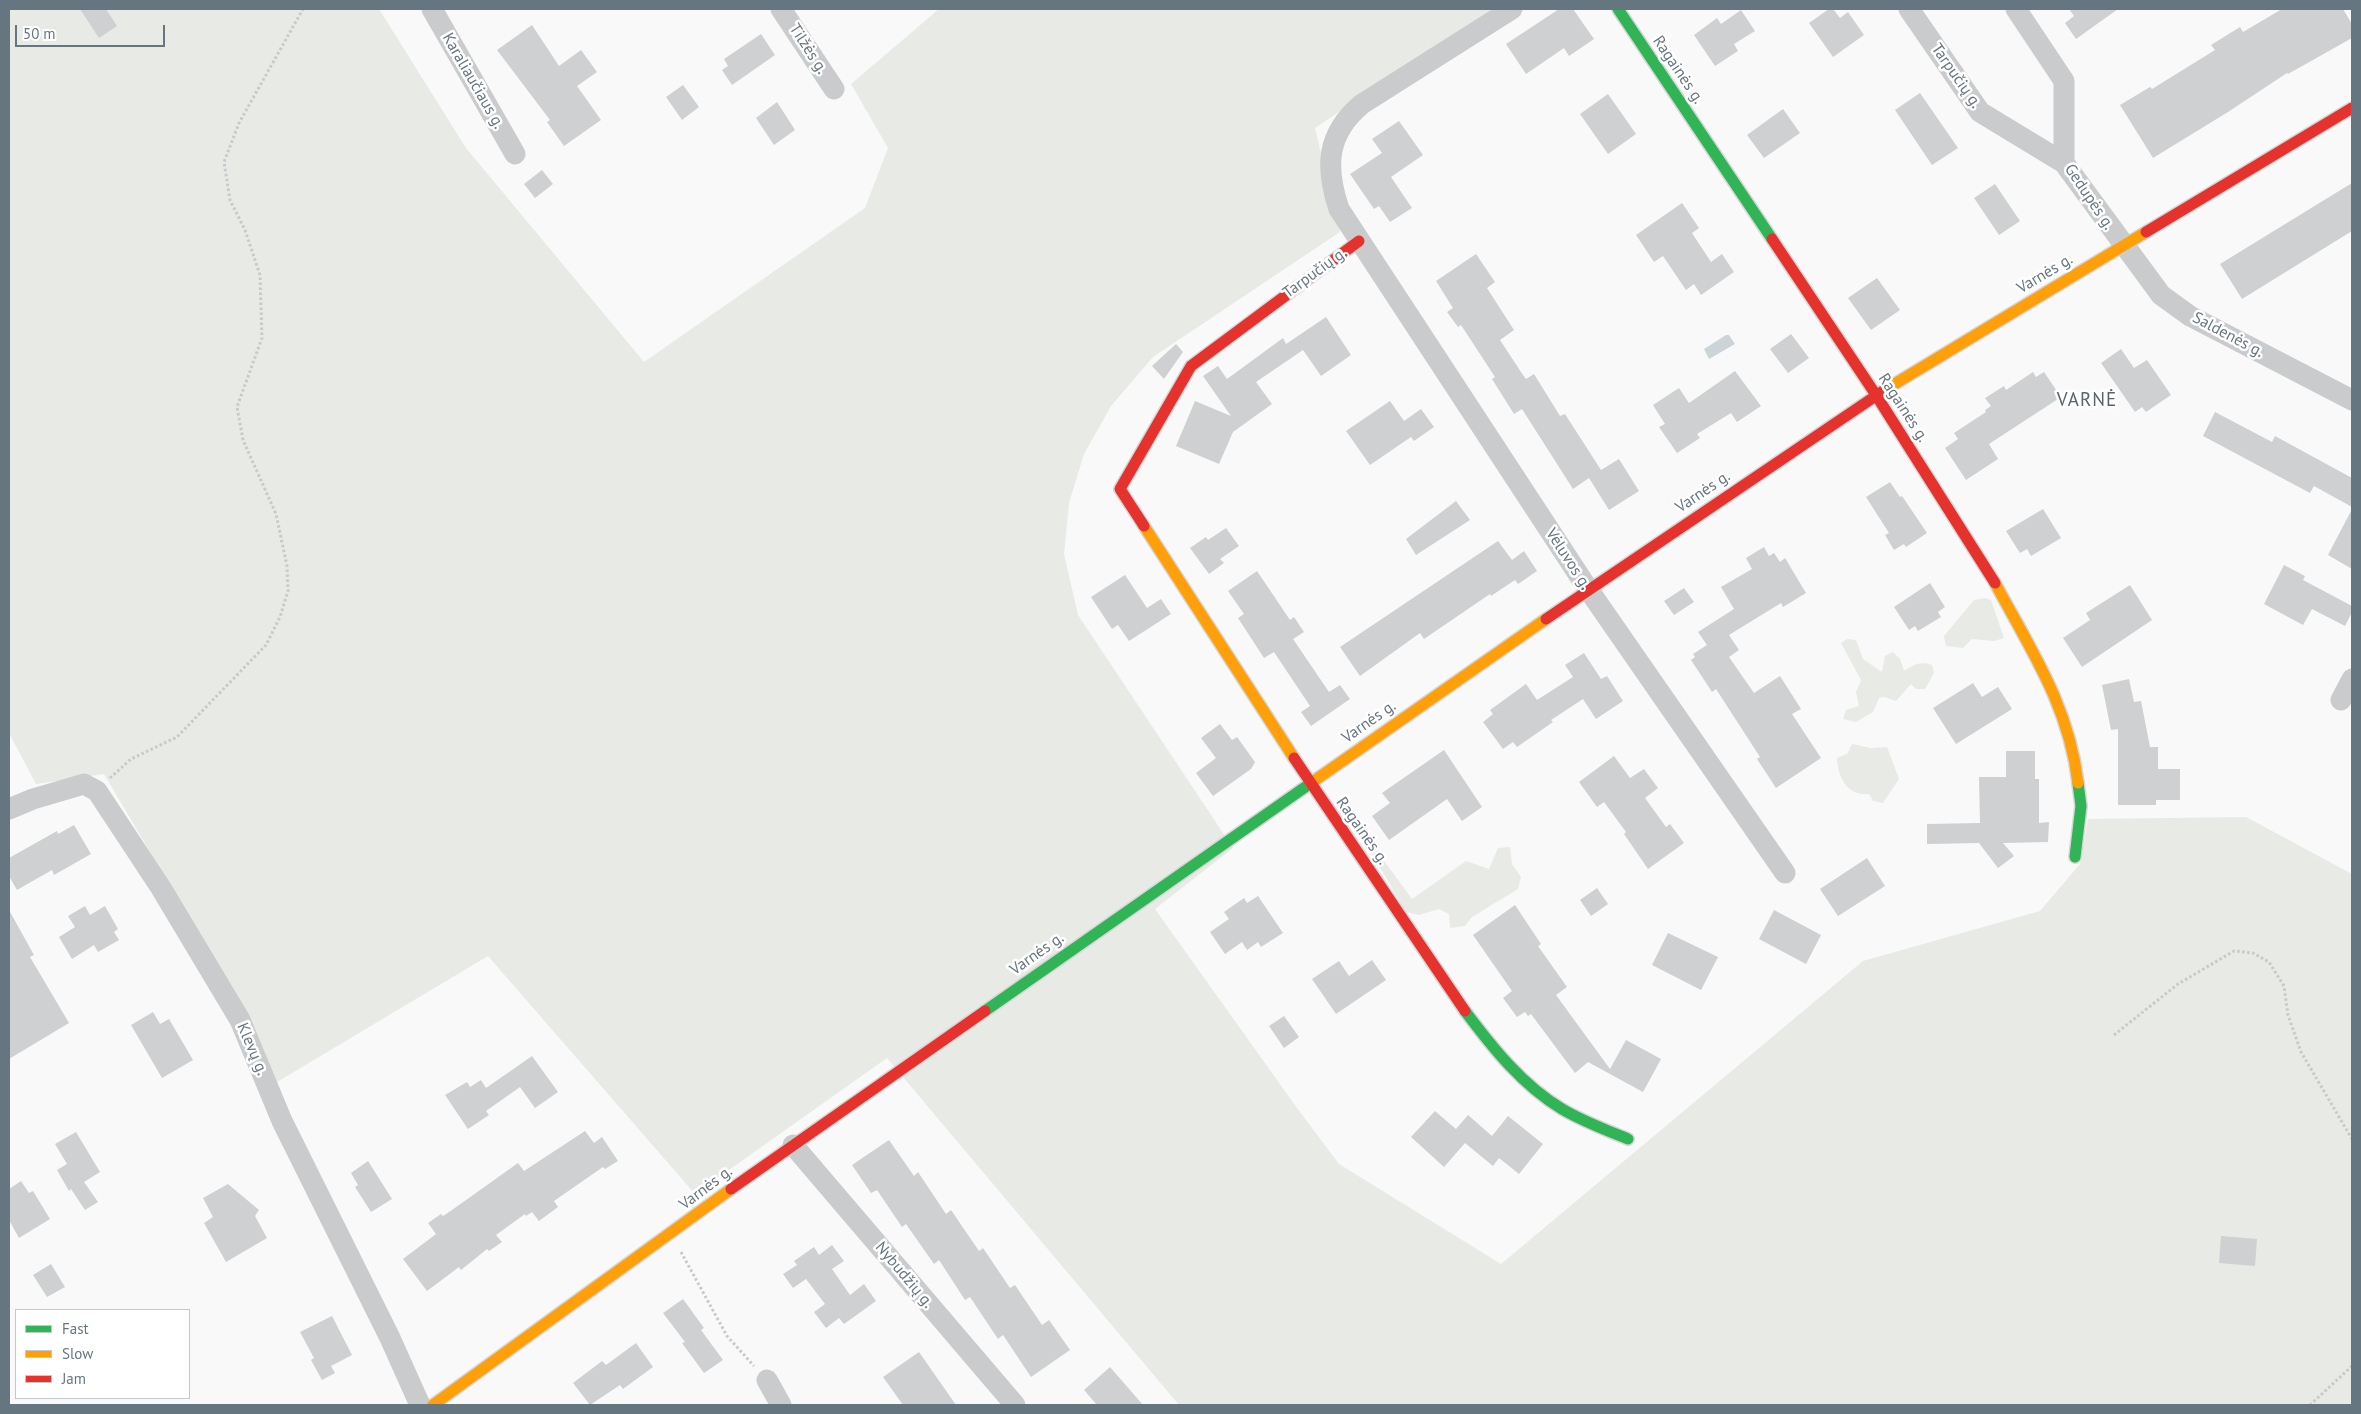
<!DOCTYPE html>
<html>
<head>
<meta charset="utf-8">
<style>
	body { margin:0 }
	#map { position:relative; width:2361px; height:1414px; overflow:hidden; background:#f9f9f9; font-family:"PT Sans",sans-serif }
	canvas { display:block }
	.frame { position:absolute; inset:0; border:10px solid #667681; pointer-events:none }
	.legend { position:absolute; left:15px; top:1309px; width:175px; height:90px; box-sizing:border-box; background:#fff; border:1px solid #c2c8cd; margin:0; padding:6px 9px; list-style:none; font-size:15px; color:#667681 }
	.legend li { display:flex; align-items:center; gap:10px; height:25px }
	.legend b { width:25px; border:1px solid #c2c8cd }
	.scale { position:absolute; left:15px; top:25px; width:150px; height:22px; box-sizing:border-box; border:2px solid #667681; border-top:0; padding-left:6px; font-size:15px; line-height:18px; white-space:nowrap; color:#667681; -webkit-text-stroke:4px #fff; paint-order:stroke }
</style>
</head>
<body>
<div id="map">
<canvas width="2361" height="1414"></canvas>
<div class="frame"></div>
<ul class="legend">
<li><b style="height:6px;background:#30b455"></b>Fast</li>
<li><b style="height:6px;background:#ff9f0a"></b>Slow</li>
<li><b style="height:6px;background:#e5322d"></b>Jam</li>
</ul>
<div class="scale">50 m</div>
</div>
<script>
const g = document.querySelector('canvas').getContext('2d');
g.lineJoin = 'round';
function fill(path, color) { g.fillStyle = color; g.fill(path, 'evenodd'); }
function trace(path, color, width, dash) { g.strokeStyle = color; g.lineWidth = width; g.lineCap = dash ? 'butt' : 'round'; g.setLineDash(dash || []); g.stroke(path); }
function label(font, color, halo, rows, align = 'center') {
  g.font = font + ' "PT Sans",sans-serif'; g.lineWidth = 5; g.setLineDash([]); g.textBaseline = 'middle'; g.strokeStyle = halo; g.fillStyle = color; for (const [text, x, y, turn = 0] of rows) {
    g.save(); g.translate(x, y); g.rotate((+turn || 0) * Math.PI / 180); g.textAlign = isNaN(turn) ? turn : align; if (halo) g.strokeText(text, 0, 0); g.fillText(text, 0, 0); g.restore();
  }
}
const green = new Path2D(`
	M9,9h370l87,139 178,214 221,-154 23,-60 -37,-64 88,-75h556l-180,119 25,104 -187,125 -42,49 -27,48 -15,49 -5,51 14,61 155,233 -78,61 142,199 42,56 162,100 362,-303 177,-50 40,-47 8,-45 158,-2 106,57v531h-1173l-292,-347 -192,136 -207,-238 -211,126 -32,-69 -141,-239 -68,10 -27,-51z
	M1985,598l6,2 13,38 -10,3 -22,-2 -9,9 -17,-2 -2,-10 30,-36z
	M1847,639l9,1 7,19 19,13 3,-16 8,-4 7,7 4,12c10,-7 17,-10 28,-6l2,8 -9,16h-9l-5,-5 -15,17 -12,-4 -5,1 -6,14 -17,10 -13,-3 3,-9 13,-4 -3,-14 5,-12 -20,-37z
	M1852,744l19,4 16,-1 12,32 -16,24 -10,-2 -4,-7c-22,2 -31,-16 -32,-36l10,-4z
	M1357,828l11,11 44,60 54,-38 23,8 9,-21 12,-1 2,17 9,13 -3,12 -46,28 -7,9 -15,2 -1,-14 -10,-5 -20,6 -13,-3z`);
const water = new Path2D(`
	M1726,335h3l6,9 -26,15 -5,-10z`);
const building = new Path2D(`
	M80,9h26l11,17 -18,12z
	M1559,9h14l21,30 -25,17 -5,-8 -38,26 -20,-30z
	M1829,9h4l7,9 8,-6 16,23 -31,22 -24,-34z
	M2069,9h49l-42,30 -11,-16 9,-7z
	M2282,9h61l9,15v14l-64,36 -1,-1 -59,39 -75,46 -33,-53 30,-18 2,2 63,-39 -4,-5 29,-18 3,5z
	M1741,10l14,21 -21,13 4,7 -23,15 -21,-31 23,-17 4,6z
	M532,25l27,41 22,-16 16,22 -20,14 24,34 -37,26 -17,-24 3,-2 -53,-70z
	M761,34l14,21 -43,30 -10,-15 6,-4 -4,-7z
	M683,85l16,22 -17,13 -16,-23z
	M1920,93l38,55 -26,17 -37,-55z
	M1608,94l28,40 -28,20 -28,-40z
	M777,102l18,28 -21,15 -18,-27z
	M1783,109l17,24 -36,25 -17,-23z
	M1399,121l24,34 -32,22 21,31 -22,14 -11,-16 -5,3 -24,-35 32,-21 -10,-14z
	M542,170l11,14 -18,14 -11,-14z
	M2352,183v48l-110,68 -22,-35z
	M1995,184l25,37 -21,14 -25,-37z
	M1682,203l17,25 -7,5 19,29 11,-8 12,18 -33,23 -7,-11 -8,6 -23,-34 -9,6 -18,-27z
	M1476,254l19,28 -8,6 27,42 -14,10 23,35 3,4 8,-5 26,42 5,-2 36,56 18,-11 20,32 -30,19 -20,-32 -16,11 -51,-80 -8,5 -22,-35 3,-2 -34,-52 -3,2 -11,-15 6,-4 -17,-27z
	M1877,278l23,32 -29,20 -23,-32z
	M1326,317l25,38 -30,21 -18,-26 -47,32 16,22 -39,28 -14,32 -43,-18 19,-45 36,15 -28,-40 15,-10 9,13 56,-41 3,6z
	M1791,334l18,24 -21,15 -18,-24z
	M1176,344l7,8 -19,27 -12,-13z
	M2121,349l13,19 13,-8 24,35 -25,17 -4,-5 -7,5 -34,-49z
	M1735,371l26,35 -24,16 -6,-9 -34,21 3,4 -23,15 -18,-26 6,-3 -12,-19 26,-17 10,15z
	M2033,372l3,5 8,-5 17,25 -72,47 9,15 -32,21 -21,-32 13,-9 -4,-6 32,-21 -1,-2 6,-4 -6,-8 19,-12 2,4z
	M1390,401l14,20 17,-12 13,18 -20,14 -3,-4 -41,28 -24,-34z
	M2215,412l57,30 3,-6 77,42v29l-38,-21 -4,7 -107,-57z
	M1890,482l10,15 2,-1 25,37 -21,14 -2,-3 -10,6 -9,-15 4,-2 -23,-36z
	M1456,501l14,19 -54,35 -10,-16z
	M2043,509l18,29 -30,18 -4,-7 -7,4 -14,-22z
	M2352,509v60l-24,-14z
	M1226,528l13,18 -19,13 4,4 -15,11 -19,-26 16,-11 2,3z
	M1498,541l14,19 12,-9 13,20 -19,13 -3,-4 -24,16 -1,-2 -66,45 -4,-6 -60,43 -20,-29z
	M1764,547l5,9 5,-3 6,9 5,-4 21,35 -23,14 -2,-4 -52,32 10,15 -10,7 25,36 26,-17 21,33 -9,5 29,44 -45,30 -19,-29 3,-2 -44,-68 -4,3 -21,-32 4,-3 -2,-3 14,-9 -9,-13 36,-23 -13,-22 31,-18 -6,-11z
	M2284,565l21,11 -2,4 49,26v6l-7,14 -33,-17 -9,16 -39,-21z
	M1257,571l33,49 4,-3 10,15 -11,7 36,53 11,-7 10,14 -39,27 -10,-14 9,-6 -36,-54 -10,6 -26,-40 6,-4 -16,-23z
	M1125,575l22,33 14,-9 10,15 -42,27 -11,-16 -6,4 -21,-32z
	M1930,583l15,24 -7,5 3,5 -23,14 -3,-5 -6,4 -15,-23z
	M2130,585l22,35 -70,47 -19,-29 27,-18 -4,-7z
	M1684,588l10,14 -20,13 -10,-14z
	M1584,653l17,26 6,-3 16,25 -27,18 -13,-20 -32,21 2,2 -36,25 -4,-5 -10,7 -20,-27 10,-8 -3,-4 36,-26 11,16 36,-23 -8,-12z
	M2129,679l5,23 7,-1 9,46h8v22h22v31h-24v5h-38v-76l-7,1 -9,-45z
	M1973,683l9,14 16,-10 14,22 -56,35 -23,-36z
	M1220,724l12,16 5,-3 18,25 -4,7 -38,27 -17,-23 20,-15 -15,-20z
	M1444,750l38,57 -20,14 -15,-22 -58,41 -17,-24 18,-13 -8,-10z
	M2006,751h29v28h4v44l10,-1 -1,20 -45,1 11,13 -16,12 -19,-25 -52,1v-20l53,-1 -1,-46h27z
	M1614,756l16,22 14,-9 14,19 -13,10 21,29 4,-3 14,19 -36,26 -24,-35 2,-2 -22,-30 -7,5 -18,-25z
	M74,825l17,29 -37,21 -2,-5 -35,20 -8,-14v-18l48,-27 1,3z
	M1867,858l18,28 -47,30 -18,-27z
	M1597,888l11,16 -17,12 -11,-16z
	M1258,896l25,37 -22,14 -3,-5 -11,8 -5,-8 -17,12 -15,-22 19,-13 -5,-7 20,-14 3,5z
	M1515,905l26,39 -3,2 29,41 -11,8 54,74 16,-29 35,19 -18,33 -55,-30 -13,11 -44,-59 -3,2 -3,-4 -8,5 -14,-19 9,-7 -39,-56z
	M85,906l5,9 15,-9 13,23 -4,3 5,8 -21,12 -4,-7 -22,14 -13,-22 16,-10 -7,-11z
	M9,910l25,45 -4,2 39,66 -60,36z
	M1774,910l47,25 -15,29 -47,-25z
	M1668,933l50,24 -17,33 -49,-25z
	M1372,960l14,20 -50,34 -24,-35 27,-18 10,15z
	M153,1012l7,12 9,-5 24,41 -31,18 -31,-53z
	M1284,1016l15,21 -15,11 -15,-22z
	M532,1056l26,36 -23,16 -15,-21 -34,24 3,4 -21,14 -23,-34 22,-13 3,5 11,-7 5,8z
	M1435,1111l21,18 12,-14 24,21 16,-20 35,28 -24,30 -20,-16 -6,8 -28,-23 -21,24 -33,-30z
	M585,1131l9,12 8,-6 16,24 -13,8 -2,-2 -49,34 4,6 -19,14 -7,-9 -6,4 -1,-2 -29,21 6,7 -13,9 -2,-2 -26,21 -2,-3 -32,24 -24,-32 33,-25 -8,-11 13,-9 2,2 9,-6 66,-47 6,8z
	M76,1132l24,40 -16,10 14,20 -13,8 -14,-21 -2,2 -12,-21 10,-6 -12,-20z
	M889,1140l25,36 4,-4 28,42 5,-4 28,41 4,-3 27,40 5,-3 27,40 7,-5 21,30 -39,27 -28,-42 -5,4 -28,-42 -5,3 -26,-40 -5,4 -28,-40 -4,3 -25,-37 -6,3 -19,-28z
	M368,1161l24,38 -21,13 -16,-25 3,-2 -7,-12z
	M21,1181l8,12 4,-2 17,28 -31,19 -10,-18v-31z
	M228,1184l31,26 -4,6 12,22 -41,24 -22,-39 9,-6 -10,-19z
	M2221,1236l36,3 -2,27 -36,-3z
	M832,1245l12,16 -12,8 18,26 14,-11 12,17 -32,23 -5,-6 -13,10 -12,-16 11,-8 -19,-25 -13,9 -10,-14 14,-9 -3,-4 20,-14 5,8z
	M51,1264l14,23 -18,10 -14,-22z
	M683,1299l21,29 -3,2 22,30 -19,13 -22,-30 3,-1 -22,-29z
	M332,1316l20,39 -21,11 4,7 -13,7 -11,-20 3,-2 -14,-26z
	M636,1343l17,24 -30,22 -3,-4 -30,20 -17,-22 29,-22 4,4z
	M919,1352l37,53h-53l-20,-28z
	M1110,1367l33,38h-46l-13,-15z`);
const path = new Path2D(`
	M110,778l21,-19 46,-22 89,-92 14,-28 8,-26 -1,-25 -11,-52 -33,-74 -6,-33 25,-69 -2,-63 -15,-45 -15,-30 -6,-38 15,-39 64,-114
	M2114,1035l64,-51 56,-33 19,2 16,9 15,24 4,29 13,37 51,87
	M681,1252l46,84 27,30
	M2310,1405l42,-39`);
const street = new Path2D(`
	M432,9l83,145
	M781,9l53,80
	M1512,9l-150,95c-36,30 -37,63 -23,105l249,380 197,284
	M1909,9l71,103 84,51
	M2016,9l48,72v82l97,132 29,21 162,84
	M2341,700l11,-21
	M9,809l24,-10 51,-15 13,7 64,97 79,132 42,101 108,217 30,67
	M793,1145l222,260
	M767,1380l14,25`);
const fast = new Path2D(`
	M1618,9l154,230
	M2075,857l6,-51 -3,-23
	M985,1011l326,-228
	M1465,1011c27,36 57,74 97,98 20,12 44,21 66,30`);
const slow = new Path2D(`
	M1883,391l263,-159
	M1144,526l150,232
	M1995,583c36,67 74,123 83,200
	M1311,783l235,-164
	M433,1405l298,-216`);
const jam = new Path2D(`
	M2146,232l206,-124
	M1772,239l104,156 119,188
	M1144,526l-24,-37 71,-123 168,-125
	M1546,619l337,-228
	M1294,758l171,253
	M731,1189l254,-178`);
const streetNames = [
	["Tilžės g.",808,49,57],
	["Ragainės g.",1678,70,56],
	["Tarpučių g.",1956,76,55],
	["Karaliaučiaus g.",473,81,60],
	["Gedupės g.",2089,197,56],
	["Tarpučių g.",1315,273,-36],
	["Varnės g.",2045,274,-31],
	["Saldenės g.",2228,335,28],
	["Ragainės g.",1903,408,57],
	["Varnės g.",1703,492,-34],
	["Vėluvos g.",1568,559,57],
	["Varnės g.",1369,722,-35],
	["Ragainės g.",1362,831,55],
	["Varnės g.",1037,954,-35],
	["Klevų g.",252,1049,67],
	["Varnės g.",706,1188,-37],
	["Nybudžių g.",904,1275,50]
];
const quarterNames = [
	["VARNĖ",2087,401]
];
fill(green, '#e8eae6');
fill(water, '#ccd4d7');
fill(building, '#ced0d1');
trace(fast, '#d5d6d7', 14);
trace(slow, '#d5d6d7', 14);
trace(jam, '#d5d6d7', 14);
trace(path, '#c8c9ca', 3, [2.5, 2.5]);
trace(street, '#cacbcc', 21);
trace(fast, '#30b455', 11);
trace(slow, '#ff9f0a', 11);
trace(jam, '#e5322d', 11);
label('16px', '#667681', '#fff', streetNames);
g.letterSpacing = '1px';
label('19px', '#58646c', '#fff', quarterNames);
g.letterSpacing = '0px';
</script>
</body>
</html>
